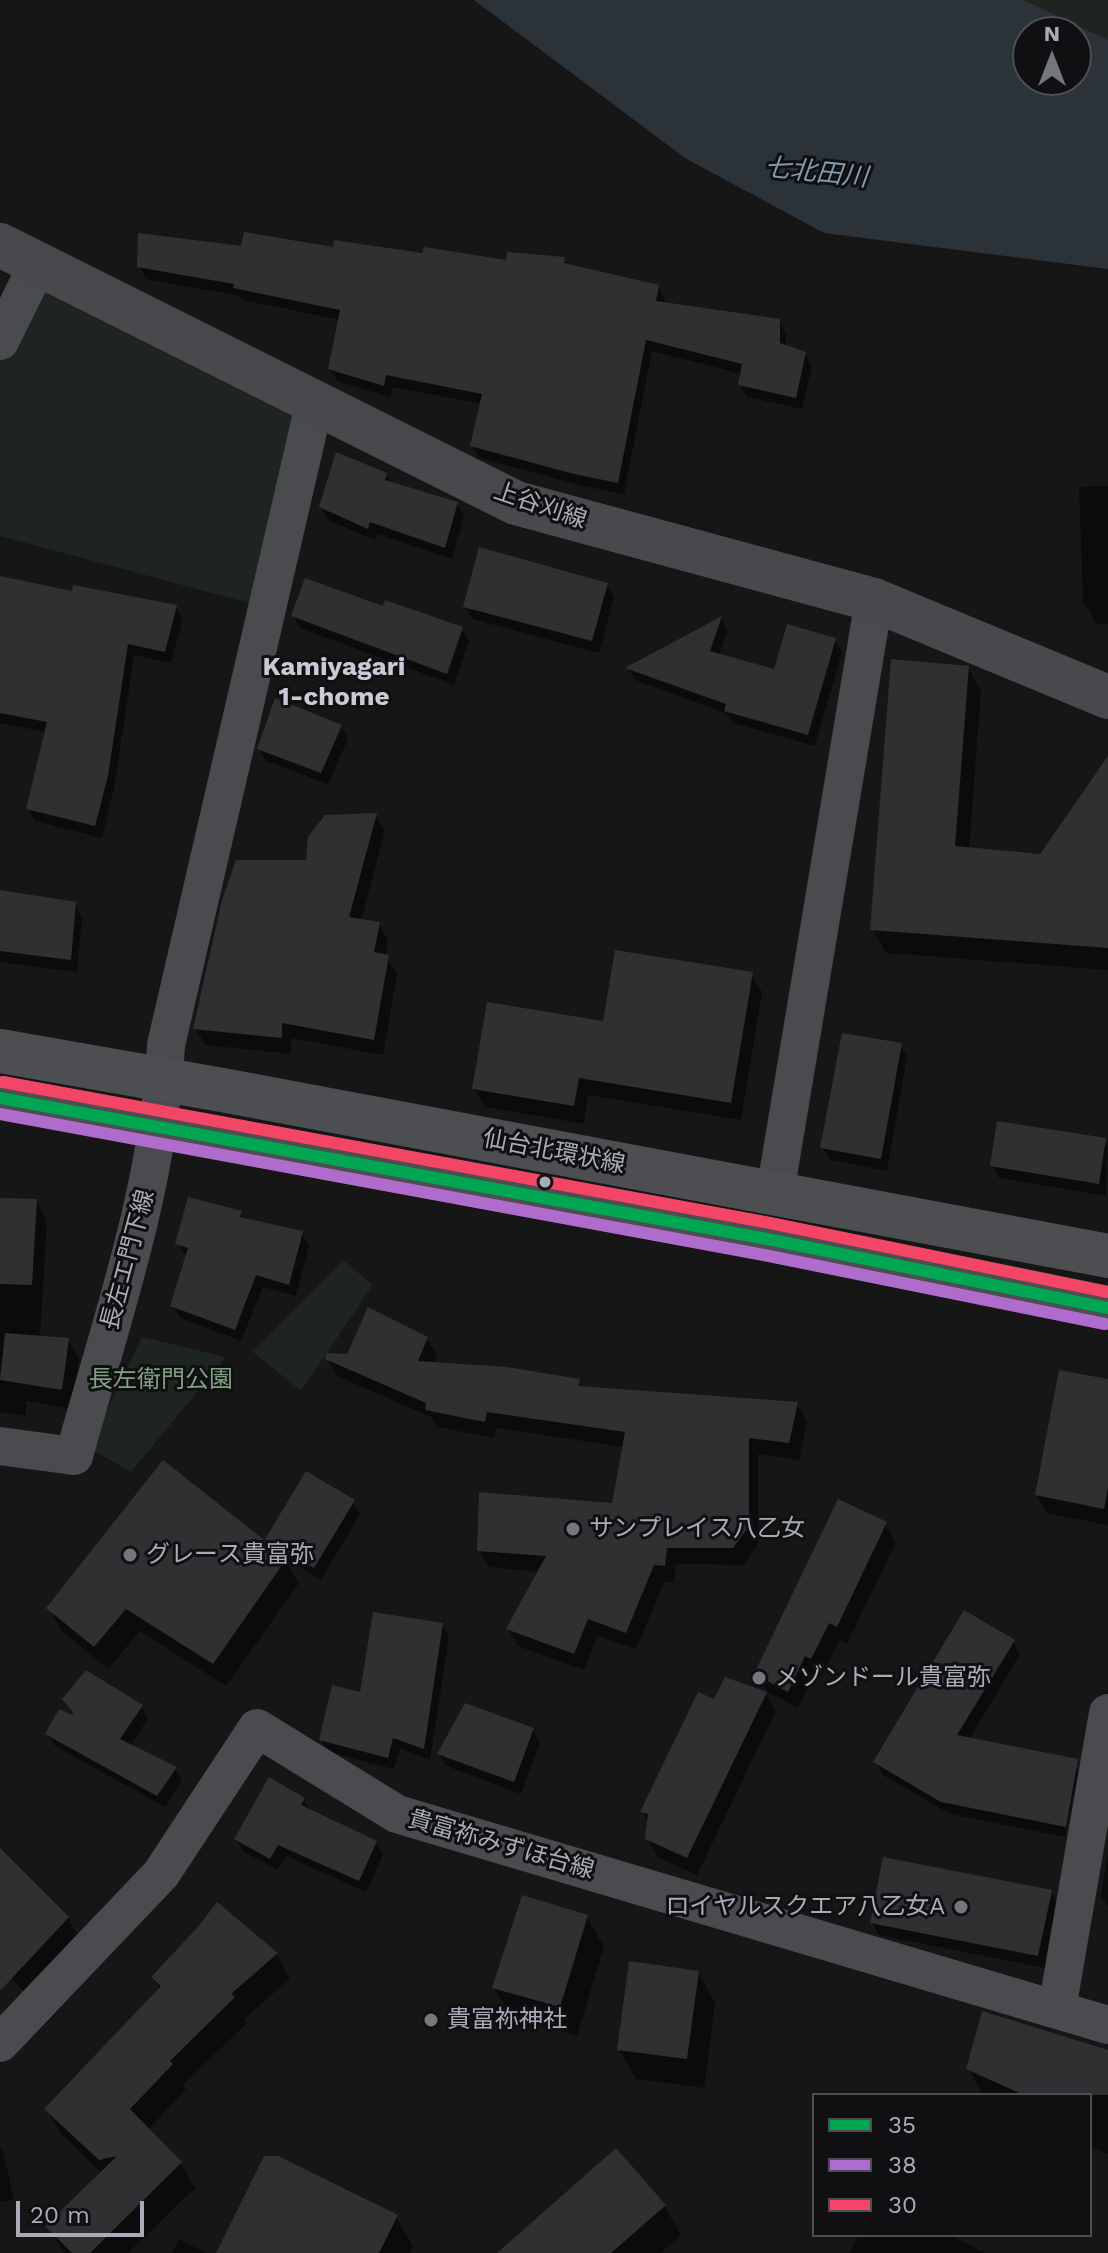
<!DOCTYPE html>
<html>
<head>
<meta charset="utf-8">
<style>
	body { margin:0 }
	#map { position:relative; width:1108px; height:2253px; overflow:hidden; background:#161616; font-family:"Work Sans",sans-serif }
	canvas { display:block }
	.legend { position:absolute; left:812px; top:2093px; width:280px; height:144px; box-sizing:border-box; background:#101012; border:2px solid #4c4e54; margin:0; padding:10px 14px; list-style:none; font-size:24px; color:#a7acb6 }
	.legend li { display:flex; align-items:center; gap:16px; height:40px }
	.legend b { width:40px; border:2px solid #4c4e54 }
	.north { position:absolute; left:1012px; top:16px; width:80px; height:80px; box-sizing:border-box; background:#101012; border:2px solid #4c4e54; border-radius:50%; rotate:0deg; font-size:22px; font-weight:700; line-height:32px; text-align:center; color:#a7acb6 }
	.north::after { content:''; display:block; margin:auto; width:28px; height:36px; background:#74787e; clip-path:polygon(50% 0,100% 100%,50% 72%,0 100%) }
	.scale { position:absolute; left:16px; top:2201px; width:128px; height:36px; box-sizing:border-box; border:4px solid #a7acb6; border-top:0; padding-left:10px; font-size:24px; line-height:28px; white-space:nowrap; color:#a7acb6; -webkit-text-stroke:6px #101012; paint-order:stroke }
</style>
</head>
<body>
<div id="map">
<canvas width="1108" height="2253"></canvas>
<ul class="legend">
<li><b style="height:10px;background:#00a651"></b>35</li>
<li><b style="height:10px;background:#b06ccc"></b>38</li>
<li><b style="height:10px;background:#f34667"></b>30</li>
</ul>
<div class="north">N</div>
<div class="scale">20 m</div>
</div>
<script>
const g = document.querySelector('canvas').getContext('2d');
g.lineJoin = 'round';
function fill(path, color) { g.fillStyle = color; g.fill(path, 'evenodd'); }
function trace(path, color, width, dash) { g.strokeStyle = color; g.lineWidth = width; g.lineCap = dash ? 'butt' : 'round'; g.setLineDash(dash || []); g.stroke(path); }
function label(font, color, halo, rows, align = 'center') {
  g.font = font + ' "Work Sans","Noto Sans JP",sans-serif'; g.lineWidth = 6; g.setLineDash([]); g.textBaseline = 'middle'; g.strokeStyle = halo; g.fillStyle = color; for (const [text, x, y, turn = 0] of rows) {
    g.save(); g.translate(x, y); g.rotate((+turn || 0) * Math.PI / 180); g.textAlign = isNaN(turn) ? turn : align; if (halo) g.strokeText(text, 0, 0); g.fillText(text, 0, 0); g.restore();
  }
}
const green = new Path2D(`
	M1024,0h84v40z
	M37,281l278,120 -66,202 -249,-67v-185z
	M343,1260l30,25 -72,106 -48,-39z
	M142,1337l84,20 -95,115 -42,-24z`);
const water = new Path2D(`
	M474,0h550l84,40v229l-284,-36 -139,-75zM1028,32h48v48h-48z`);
const shadow = new Path2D(`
	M243,248l92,2 172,12 57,-3 4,7 90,21 7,12 -1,5 115,17 7,13v13l19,7 7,12 -10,43 -55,-12 -7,-12 2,-11 -90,-23 -28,143 -41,-8 -103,-28 -8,-12 10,-42 -89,-17 -3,10 -53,-16 -7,-13 10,-48 -98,-20 -2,-4 -94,-17 -7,-13z
	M386,475l6,9 65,20 7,12 -12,43 -75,-25 -2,6 -47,-20 -7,-13z
	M1108,486v138h-11l-14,-23 -4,-114z
	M0,578l73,16 103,13 7,12 -12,44 -37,-8 -20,134 -12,49 -67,-17 -7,-13 18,-76 -46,-9z
	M607,584l7,13 -15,56 -127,-34 -7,-12z
	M384,608l78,21 7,12 -15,44 -154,-57 -7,-12z
	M721,619l7,11 -9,25 56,17 60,-32 7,12 -27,94 -82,-23 -5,-9 -93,-34 -7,-12z
	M968,668l13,23 -12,158 72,7 67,-97v211l-222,-17 -13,-23z
	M341,726l7,13 -20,45 -62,-23 -7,-13z
	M376,815l9,16 -24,90 17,2 10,17 -3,17 12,17 -14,81 -92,-17 -1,16 -85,-9 -9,-16 112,-167z
	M0,892l75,12 7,13 -5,55 -77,-10z
	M751,974l11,18 -21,128 -153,-25 -4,29 -99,-17 -11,-18 131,-65z
	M900,1045l7,12 -20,114 -57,-11 -8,-13z
	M1104,1140l4,7 -2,49 -107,-18 -7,-13z
	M0,1200l36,1 11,19 -7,118 28,2 11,19 -7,50 -46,-8v15l-26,-4z
	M241,1213l3,7 58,13 7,13 -13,50 -33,-9 -22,54 -61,-23 -7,-12 14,-49 -9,-13z
	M427,1339l10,17 -4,8 146,17 4,7 214,16 10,17 -8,39 -41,-6v90l-15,21 -67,-1 -2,19 -10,-1 -28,67 -39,-13 -13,34 -66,-24 -10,-17 32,-57 -51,-5 -10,-17 135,-44 10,-59 -128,-19 -2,10 -57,-11 -6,-10 -94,-41 -10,-18 21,-1z
	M1108,1381v144l-61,-12 -10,-18z
	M353,1502l7,12 -39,66 -37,-23 15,26 -73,103 -86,-55 -32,38 -46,-38 -13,-23 224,-59 -6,-10z
	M885,1524l11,18 -49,102 -8,-4 -17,36 -7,-3 -17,35 -31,-16 -10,-18z
	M442,1625l7,12 -19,123 -30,-11 -6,20 -66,-17 -7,-12 41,-46z
	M1013,1641l7,13 -51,86 102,20 7,12 -13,65 -115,-23 -67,-39 -7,-13z
	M765,1693l11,18 -79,164 -39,-18 -11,-19 2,-14 -7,-12 73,-110z
	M64,1699l77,7 7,12 -18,29 45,22 7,12 -17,26 -110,-61 -7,-12 26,-19z
	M533,1730l7,12 -19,52 -75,-28 -7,-12z
	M304,1800l7,12 65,31 7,12 -17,37 -80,-36 -9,14 -34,-19 -7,-12z
	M0,1851l68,67 9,16 -53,57 -24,-23z
	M1108,1854v53l-7,-12z
	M1051,1892l7,13 -13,63 -166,-33 -7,-13z
	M587,1917l17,30 -27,89 -65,-19 -18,-29z
	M276,1954l14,24 -45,41 2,4 -64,62 3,4 -38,41 33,34 14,24 -67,65h-64l-16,-27 54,-53 -41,-39 -14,-24 113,-120 -7,-13z
	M698,1972l17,30 -11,86 -68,-9 -17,-29z
	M1108,2052v102l-18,-8v-51h-107l-15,-27z
	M0,2147l4,7 10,46 -14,2z
	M664,2206l17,29 -20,18h-161z
	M396,2217l17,30 -3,6h-192z
	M859,2235h93l32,18h-135z
	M179,2239l27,14h-34z`);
const building = new Path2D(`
	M244,232l89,15 1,-7 88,13 2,-6 82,13 1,-8 58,5 -1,6 95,22 -3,16 124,18v24l26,9 -10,46 -58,-13 4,-21 -96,-24 -28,143 -44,-9 -104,-28 12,-52 -96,-19 -2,11 -56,-17 12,-59 -107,-22 1,-4 -97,-17 1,-34 103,13z
	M336,452l51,21 -2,7 73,22 -13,46 -75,-26 -2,7 -49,-22z
	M479,547l129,36 -16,58 -129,-34z
	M0,576l72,15 1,-6 104,20 -12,47 -37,-8 -20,132 -13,50 -69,-17 21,-87 -47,-9z
	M305,578l78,28 2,-6 78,27 -16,47 -156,-58z
	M722,616l-12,35 64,18 13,-45 49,14 -28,97 -84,-24 2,-7 -101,-36z
	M891,659l78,7 -14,180 85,8 68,-98v192l-238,-18z
	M275,698l67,27 -21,48 -64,-24z
	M377,813l-28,104 31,5 -6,30 15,3 -15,85 -92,-17v15l-89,-9 29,-129 14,-40h70l2,-23 17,-22z
	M0,890l76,12 -5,58 -71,-9z
	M615,950l138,22 -22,131 -152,-25 -5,28 -102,-17 15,-87 116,19z
	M842,1033l60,10 -21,116 -61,-11z
	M997,1121l109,17 -7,46 -109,-18z
	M188,1197l54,14 -2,6 63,14 -14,54 -33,-10 -21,55 -65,-24 18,-58 -13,-4z
	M0,1198l37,1 -5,86 -32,-1z
	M368,1307l60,30 -10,24 89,6 73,12 -1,7 219,16 -9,41 -40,-5v88l-16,22h-66l-2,18 -11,-1 -28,68 -38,-14 -14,35 -68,-25 40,-73 -69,-5 2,-59 133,11 13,-71 -138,-20 -2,10 -60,-12 1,-7 -101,-44 2,-6 20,1z
	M5,1333l64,5 -7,52 -62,-10z
	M1059,1370l49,9v109l-4,21 -69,-14z
	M163,1460l124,98 -74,106 -87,-55 -32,38 -48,-39z
	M306,1471l49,29 -41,68 -49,-29z
	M838,1499l49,23 -50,105 -8,-4 -18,36 -6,-3 -17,36 -34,-18z
	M964,1610l51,30 -58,95 121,24 -12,68 -125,-25 -68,-40z
	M373,1612l70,11 -19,126 -31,-11 -5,20 -69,-18 13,-55 28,7z
	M86,1670l57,35 -23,34 57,28 -20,29 -112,-62 14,-25 13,6 1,-3 -11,-13z
	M725,1677l42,15 -80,166 -42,-19 3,-25 -8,-2 58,-120 16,7z
	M465,1703l69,25 -20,54 -77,-28z
	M269,1777l36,21 -4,7 76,36 -18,40 -81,-36 -8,14 -36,-20z
	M0,1848l69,69 -69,74z
	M883,1857l169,33 -14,66 -168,-33z
	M522,1895l66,20 -28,92 -68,-19z
	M217,1902l61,51 -47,41 4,3 -65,64 3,3 -43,45 52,53 -92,91h-18l-27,-27 72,-70 -18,4 -55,-51 117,-123 -10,-9 47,-50z
	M629,1961l70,10 -12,88 -70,-9z
	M982,2011l126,39v45h-84l-58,-26z
	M616,2148l50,57 -55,48h-114z
	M264,2156h14l120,59 -19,38h-163z`);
const street = new Path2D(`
	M0,341l38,-77
	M775,1193l99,-593
	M0,1446l74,10c37,-135 85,-270 92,-411l149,-644
	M1057,2009l51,-296
	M0,2043l161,-169 96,-146 140,86 711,211`);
const secondary = new Path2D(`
	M0,245l516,258 358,97 234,97`);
const primary = new Path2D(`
	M0,1051l222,39 886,166
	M0,1098l767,141 341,69`);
const bus1 = new Path2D(`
	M0,1098l767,141 341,69`);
const bus2 = new Path2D(`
	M0,1114l764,141 341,69`);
const bus3 = new Path2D(`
	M3,1082l767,141 338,69`);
const markers = [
	[545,1182,7,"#a7acb6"],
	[573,1529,8,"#74787e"],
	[130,1555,8,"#74787e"],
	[759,1678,8,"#74787e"],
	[961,1907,8,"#74787e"],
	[431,2020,8,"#74787e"]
];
const streetNames = [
	["上谷刈線",540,506,19],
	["仙台北環状線",554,1152,11],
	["長左エ門下線",128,1260,-75],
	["貴富祢みずほ台線",501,1845,16]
];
const parkNames = [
	["長左衛門公園",161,1380]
];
const poiNames = [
	["サンプレイス八乙女",589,1529],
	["グレース貴富弥",146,1555],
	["メゾンドール貴富弥",775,1678],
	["ロイヤルスクエア八乙女A",945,1907,"right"],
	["貴富祢神社",447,2020]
];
const waterNames = [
	["七北田川",816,173,6]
];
const neighbourhoodNames = [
	["Kamiyagari",334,667],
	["1-chome",334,697]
];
fill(green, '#1e241f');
fill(water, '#2b3339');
fill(shadow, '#0007');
fill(building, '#303032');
trace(street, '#4a4b4f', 38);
trace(secondary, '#49494d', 44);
trace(primary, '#4c4e51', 44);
trace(bus1, '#00a651', 12);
trace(bus2, '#b06ccc', 12);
trace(bus3, '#f34667', 12);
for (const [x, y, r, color] of markers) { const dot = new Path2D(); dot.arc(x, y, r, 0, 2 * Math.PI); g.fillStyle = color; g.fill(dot); trace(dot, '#101012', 3); }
label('24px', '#a7acb6', '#101012', streetNames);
label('24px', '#7fa180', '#101012', parkNames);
label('24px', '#a7acb6', '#101012', poiNames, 'left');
label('italic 26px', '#7f9bb1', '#101012', waterNames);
label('bold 26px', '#c8cbd3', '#101012', neighbourhoodNames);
</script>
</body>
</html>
